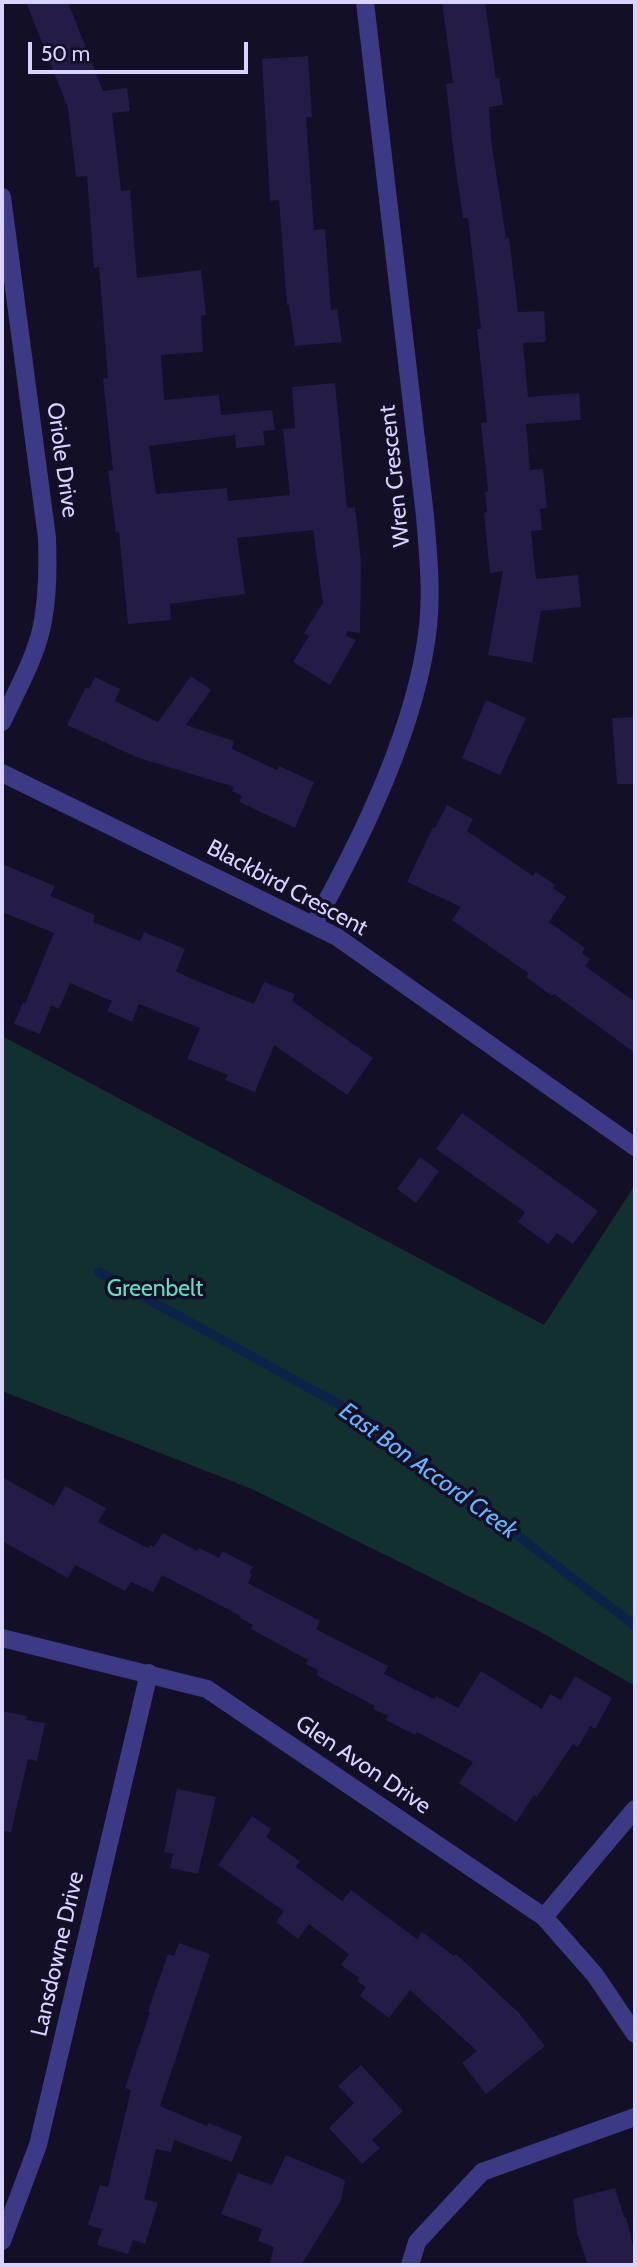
<!DOCTYPE html>
<html>
<head>
<meta charset="utf-8">
<style>
	body { margin:0 }
	#map { position:relative; width:637px; height:2267px; overflow:hidden; background:#130f26; font-family:Cabin,sans-serif }
	canvas { display:block }
	.frame { position:absolute; inset:0; border:4px solid #d9d4ff; pointer-events:none }
	.scale { position:absolute; left:28px; top:42px; width:220px; height:32px; box-sizing:border-box; border:4px solid #d9d4ff; border-top:0; padding-left:9px; font-size:21px; line-height:24px; white-space:nowrap; color:#d9d4ff; -webkit-text-stroke:5px #130f26; paint-order:stroke }
</style>
</head>
<body>
<div id="map">
<canvas width="637" height="2267"></canvas>
<div class="frame"></div>
<div class="scale">50 m</div>
</div>
<script>
const g = document.querySelector('canvas').getContext('2d');
g.lineJoin = 'round';
function fill(path, color) { g.fillStyle = color; g.fill(path, 'evenodd'); }
function trace(path, color, width, dash) { g.strokeStyle = color; g.lineWidth = width; g.lineCap = dash ? 'butt' : 'round'; g.setLineDash(dash || []); g.stroke(path); }
function label(font, color, halo, rows, align = 'center') {
  g.font = font + ' Cabin,sans-serif'; g.lineWidth = 7; g.setLineDash([]); g.textBaseline = 'middle'; g.strokeStyle = halo; g.fillStyle = color; for (const [text, x, y, turn = 0] of rows) {
    g.save(); g.translate(x, y); g.rotate((+turn || 0) * Math.PI / 180); g.textAlign = isNaN(turn) ? turn : align; if (halo) g.strokeText(text, 0, 0); g.fillText(text, 0, 0); g.restore();
  }
}
const green = new Path2D(`
	M2,1036l542,289 91,-140v501l-98,-56 -285,-141 -250,-98z`);
const stream = new Path2D(`
	M99,1272l270,149 266,205`);
const building = new Path2D(`
	M26,2h42l35,89 24,-3 3,23 -18,2 9,78 9,-1 7,88 64,-8 5,45 -5,1 2,36 -42,3 3,45 55,-5 2,20 51,-5 3,20 -12,1 2,14 -29,3 -1,-13 -86,11 7,48 71,-6 1,13 62,-6 -7,-66 12,-1 -3,-41 43,-4 12,125 8,-1 6,55 -1,71 -13,-2 -1,5 10,4 -26,45 -37,-23 16,-26 -5,-3 19,-30 -10,-73 -76,8 8,56 -75,10 1,16 -43,4 -9,-92 -3,1 -8,-62 5,-1 -10,-91 5,-1 -9,-111 -5,1 -7,-92 -11,1 -8,-69z
	M442,2h43l11,77 3,-1 4,27 -14,2 2,32 15,99h3l9,74 26,-1 2,31 -23,1 5,54 51,-4 2,27 -55,4 4,46 13,-1 4,39 -7,1 2,21 -11,1 5,48 42,-4 3,32 -40,4 -9,52 -44,-8 15,-84 -13,2 -6,-60 3,-1 -2,-20 3,-1 -7,-68 6,-1 -10,-93h4l-13,-111h-5l-9,-62 -8,-72 7,-1z
	M308,56l4,61h-6l8,113 11,-1 6,81 6,-1 5,33 -47,4 -6,-41h-2l-8,-105 -9,1 -8,-142z
	M191,676l20,14 -25,35 48,16 -2,8 45,21 2,-4 35,16 -19,46 -56,-26 3,-6 -10,-5 2,-4 -98,-30 -69,-32 19,-38 3,2 6,-12 25,12 -5,12 43,21z
	M486,700l40,18 -26,57 -38,-17z
	M635,717v67h-18l-5,-66z
	M447,805l26,14 -6,12 66,45 3,-4 19,13 -2,3 13,9 -17,25 36,26 -3,5 8,6 -5,7 50,36v51l-81,-59 -2,2 -26,-19 2,-4 -76,-53 9,-13 -54,-25 26,-55 2,1z
	M2,864l53,22 -5,10 45,19 -2,7 47,19 4,-9 41,17 -9,22 16,8 62,25 10,-22 31,12 -3,7 81,57 -26,37 -73,-50 -19,47 -30,-12 3,-5 -41,-16 13,-31 -61,-24 -7,18 -25,-11 5,-10 -42,-18 -11,26 -8,-3 -11,28 -26,-10 9,-22 2,2 29,-71 -52,-21z
	M462,1113l136,98 -25,33 -16,-11 -9,11 -30,-22 7,-10 -89,-63z
	M420,1157l19,14 -23,32 -19,-14z
	M2,1477l52,29 11,-20 41,22 -8,14 50,26 2,-3 4,2 9,-14 34,18 2,-3 20,10 3,-7 31,16 -4,6 3,2 -4,8 72,38 -4,8 72,37 -4,8 50,25 2,-3 22,12 23,-37 61,38 8,-15 11,6 14,-24 37,22 -17,31 -5,-3 -12,21 -5,-3 -36,53 -3,-2 -18,27 -57,-39 14,-21 -56,-30 -2,3 -29,-15 2,-4 -15,-7 2,-3 -59,-31 2,-5 -12,-6 2,-4 -57,-31 2,-4 -13,-7 1,-2 -79,-41 -9,17 -22,-10 -6,9 -50,-26 -7,13 -66,-37z
	M2,1711l25,5 -1,4 19,3 -8,38 -9,-2 -17,73 -9,-1z
	M177,1789l39,8 -18,77 -28,-6 3,-14 -9,-2z
	M252,1816l19,13 -5,8 34,24 -4,6 46,34 9,-11 66,49 5,-7 32,24 2,-2 63,59 26,33 -59,48 -24,-31 15,-12 -67,-61 -21,28 -29,-22 6,-9 -9,-6 2,-3 -18,-13 8,-11 -40,-30 -11,15 -22,-17 8,-11 -66,-46z
	M179,1943l31,11 -50,152 47,20 1,-3 34,13 -10,26 -58,-22 -3,12 -15,-3 -12,50 14,4 -13,41 -12,-4 -5,14 -31,-9 5,-16 -14,-4 12,-40 8,2 23,-97 -6,-2 25,-76 -2,-1 20,-57 6,2z
	M361,2065l42,46 -31,29 8,8 -18,16 -33,-36 25,-25 -16,-17z
	M286,2155l59,25 -4,21 -40,64h-32l5,-18 -16,-6 4,-12 -41,-15 17,-41 34,12z
	M615,2188l9,29h2l9,38v10h-47l-11,-32 -4,-34z`);
const minor = new Path2D(`
	M2,197l45,341c1,30 1,58 -5,88 -7,33 -26,66 -40,96
	M2,773l335,164 298,210
	M314,924c48,-86 103,-198 114,-297 4,-37 0,-74 -3,-111l-60,-514
	M2,1638l205,51 337,228 51,58 40,59
	M544,1917l91,-108
	M2,2241l36,-96 111,-472
	M410,2265l7,-23 65,-70 153,-55`);
const streetNames = [
	["Oriole Drive",62,460,82],
	["Wren Crescent",395,476,-96],
	["Blackbird Crescent",287,888,28],
	["Glen Avon Drive",363,1765,34],
	["Lansdowne Drive",58,1954,-77]
];
const parkNames = [
	["Greenbelt",155,1289]
];
const waterNames = [
	["East Bon Accord Creek",428,1471,36]
];
fill(green, '#12302f');
trace(stream, '#0c2248', 9);
fill(building, '#241b47');
trace(minor, '#3d3a85', 18);
label('23px', '#d9d4ff', '#130f26', streetNames);
label('23px', '#5fe0c0', '#130f26', parkNames);
label('italic 24px', '#62b6ff', '#130f26', waterNames);
</script>
</body>
</html>
